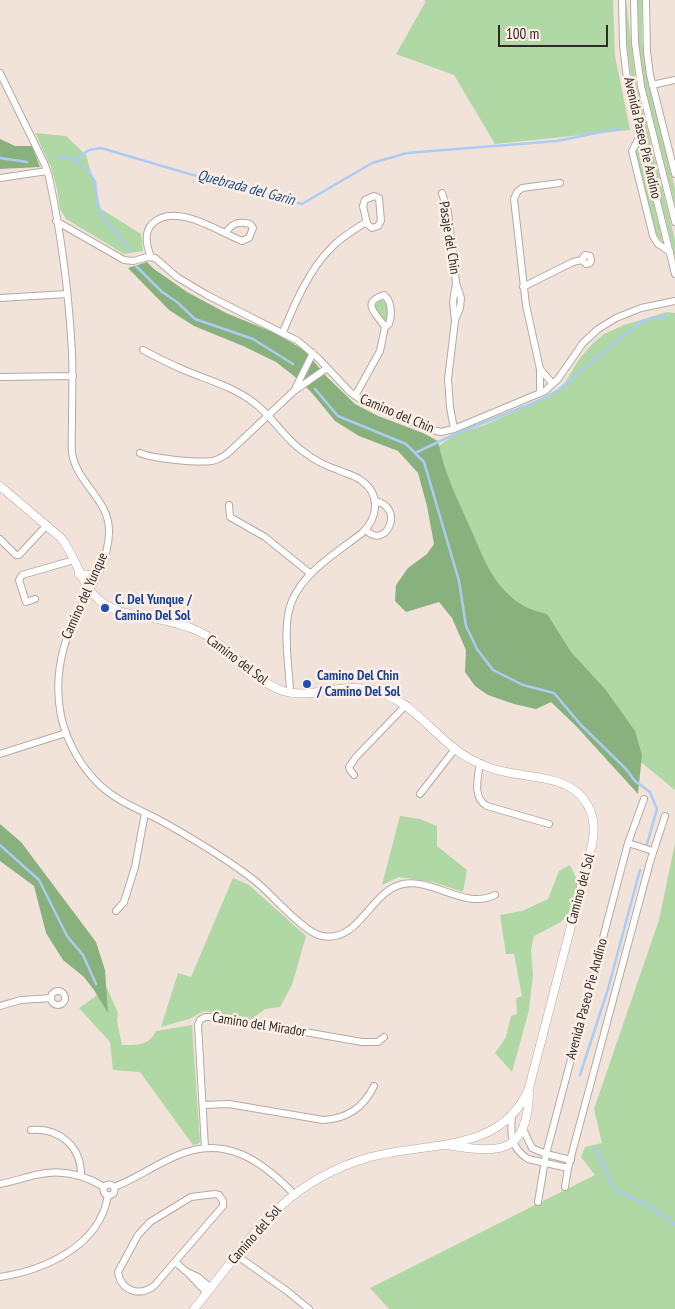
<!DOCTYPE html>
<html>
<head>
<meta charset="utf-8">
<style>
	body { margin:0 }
	#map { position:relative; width:675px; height:1309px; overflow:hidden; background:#f1e2da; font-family:"PT Sans Narrow",sans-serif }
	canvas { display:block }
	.scale { position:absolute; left:498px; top:25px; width:110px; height:22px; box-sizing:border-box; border:2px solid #2f2a27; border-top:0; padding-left:6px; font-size:15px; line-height:18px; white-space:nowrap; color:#2f2a27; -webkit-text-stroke:4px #feefe7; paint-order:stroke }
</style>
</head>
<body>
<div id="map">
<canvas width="675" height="1309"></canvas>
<div class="scale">100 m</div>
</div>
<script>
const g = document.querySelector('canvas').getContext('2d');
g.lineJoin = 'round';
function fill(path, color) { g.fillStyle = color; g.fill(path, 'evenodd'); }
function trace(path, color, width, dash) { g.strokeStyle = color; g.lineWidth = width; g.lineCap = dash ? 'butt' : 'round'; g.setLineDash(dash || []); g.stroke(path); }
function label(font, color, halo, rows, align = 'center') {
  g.font = font + ' "PT Sans Narrow",sans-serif'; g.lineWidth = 5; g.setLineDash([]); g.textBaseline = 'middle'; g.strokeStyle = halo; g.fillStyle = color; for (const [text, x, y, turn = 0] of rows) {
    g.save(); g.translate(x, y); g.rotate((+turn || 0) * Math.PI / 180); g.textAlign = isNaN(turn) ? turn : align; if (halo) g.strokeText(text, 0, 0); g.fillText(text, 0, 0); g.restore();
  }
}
const green = new Path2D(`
	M425,0h188l2,56 15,74 -135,14 -41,-69 -58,-21 29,-51z
	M626,0l10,84 39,156v16l-41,-159 -8,-59z
	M638,0h4v41l5,36 28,112v15l-30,-113 -4,-23 -2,-18z
	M35,133l31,3 20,19 15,54 40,25 2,17 -19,3 -58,-35 -6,-10 -3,-20 -6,-22z
	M638,142l25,100 -8,-8 -20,-84z
	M380,300l6,1 2,5v17h-3l-10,-11 -1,-6z
	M667,312l8,1v477l-39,-32 -129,-91 -72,-218 20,-15 27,-8 66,-29 16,-13 16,-26 12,-14 12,-10 20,-9z
	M400,816l20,3 17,7v20l30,24 -4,22 -30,-10 -34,-5 -17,8z
	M675,843v466h-286l-19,-21 225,-113 -14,-18 4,-10 17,-4 -8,-34 65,-189z
	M570,865l9,19 -6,24 -12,14 -27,14 -3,14 2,24 -4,36 -17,62 -17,-19 11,-16 5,-21 6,-2 -1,-16 6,-2 -8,-42h-8l-6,-39 22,-4 26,-12 11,-28z
	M233,878l16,7 57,51 -14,49 -12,22 -15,2 -12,9 -49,-7 -15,8 -28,8 17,-54 13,4z
	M107,988l11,25 -1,8 5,24c15,0 27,1 34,-14l36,-6 8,117 -2,2 -5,1 -53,-73 -27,-2 -3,-28 -31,-34z`);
const forest = new Path2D(`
	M0,139l15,7h17l8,21 -40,2z
	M147,262l7,7 33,23 39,21 49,20 29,17 24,28 27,26 23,12 45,17 15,8c6,31 19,58 32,86 11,25 19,50 40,69 11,10 23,15 37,18l24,38 34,37 30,42 7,24 -4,39 -62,-68 -25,-24 -15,7 -22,-5 -26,-9 -13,-9 -10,-14 1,-22 -14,-32 -13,-16 -33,10 -11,-11 1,-16 12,-17 19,-14 7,-10 -7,-38 -9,-33 -20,-22 -39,-15 -24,-15 -23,-28 -18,-17 -18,-14 -33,-16 -49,-20 -25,-16 -41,-42z
	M0,824l21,18 75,100 9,28 3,43 -14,-23 -10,-13 -21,-17 -17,-27 -12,-47 -34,-25z`);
const stream = new Path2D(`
	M59,157l16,3 13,10 7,12 3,24 4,10 28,34
	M0,158l27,4
	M75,160l14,-10 12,-2 85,25 116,31 70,-41 35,-10 150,-12 64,-13
	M136,266l26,26 15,10 18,17 58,20 40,25
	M315,389l23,27 68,28 18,18 35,119 7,45 11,23 16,21 30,15 31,8 27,32 45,44 9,12 15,11 7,17 -10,35
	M415,453l38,-18 80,-32 24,-12 82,-68 13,-5 15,-1
	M0,845l39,35 28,56 16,19 13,29
	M580,1075l28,-86 32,-119
	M596,1149l19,42c22,8 42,18 60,34`);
const minor = new Path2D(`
	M622,0l1,45 4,35 48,194
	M634,0l1,43 6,43 34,136
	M646,0l1,52 3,23 25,99
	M0,73l45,92 4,12c12,56 20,119 23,176 1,22 0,45 0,67 0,11 -1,22 0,33 5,31 38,47 37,79 0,25 -15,51 -27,72 -20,36 -29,72 -21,112 6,27 21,53 41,71 19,17 42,24 63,36 30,17 62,36 89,57 17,13 50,53 68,56 38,7 48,-45 81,-52 31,-6 61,26 92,11
	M652,85l23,-5
	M641,134l-9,17 21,85 5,8 12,8
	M0,178l47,-7
	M442,193l6,19 8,71 5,15 -1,10 -5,12
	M374,196l5,2 2,23 -3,5 -6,2 -5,-4 -4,-18 2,-6z
	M56,221l68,39 9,1 15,-4 7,1 22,19 30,18 91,46 20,17 32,34 13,9 65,28 13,3 13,-3 91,-38 13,-12 25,-36 15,-14 18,-11 25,-10 34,-7
	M151,257c-4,-10 -8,-24 1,-33 23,-23 67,8 90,17l7,-3 4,-10 -3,-4c-11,-3 -17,-1 -24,8
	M523,287l50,-25 9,-2 3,-5 5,1 1,4 -1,3 -4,1 -4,-4
	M384,295c8,6 8,20 5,29l-4,3c-7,-12 -26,-24 -1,-32z
	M0,298l67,-4
	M283,332c12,-29 26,-62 48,-84 10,-11 23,-18 35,-26
	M143,350c13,7 27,14 41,20 23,10 48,16 69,32 19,13 30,36 51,50 10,8 22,14 34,18 8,4 17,5 24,11 19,14 16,37 0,52 -28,22 -68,44 -74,82 -4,24 1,52 2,77
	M540,369l13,15
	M0,377l73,-1
	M294,391l19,-38
	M540,393v-24l-14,-64 -12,-106 3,-7 5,-4 38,-5
	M355,396l25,-45 5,-24
	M454,429l-4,-22 -2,-28 7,-58 -2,-19 3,-19
	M140,453c14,6 58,10 72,8 6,-1 10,-4 15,-7l67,-63 33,-23
	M229,505l1,12 35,20 46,37
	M366,530c20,21 40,-23 9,-29
	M0,539l16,16h3l28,-30
	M35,599l-9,3 -7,-22 3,-5 52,-15
	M0,754l66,-21
	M480,763c-2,14 -8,35 7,43l62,18
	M354,775l-4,-5 -1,-3 7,-10 50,-52
	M420,794l35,-45
	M628,843l25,8
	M116,911l8,-9 11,-35 10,-54
	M51 998a7 7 0 1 1 14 0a7 7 0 1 1-14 0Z
	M0,1006l21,-6 30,-2
	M203,1105l26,-1 94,16c24,-1 41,-13 51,-34
	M512,1116c-2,19 -1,32 16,43l40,9
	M523,1129l9,19 14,6 25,6
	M31,1130c29,-3 51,18 50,46
	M205,1148l-7,-123 2,-5 5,-3h14l143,25h16l6,-5
	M0,1184c12,-2 23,-6 35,-9 24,-6 48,-1 69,12
	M103.5 1190a5.5 5.5 0 1 1 11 0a5.5 5.5 0 1 1-11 0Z
	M114,1187c22,-8 40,-22 62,-31 48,-22 85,4 118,38
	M565,1187l3,-19 82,-306 15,-46
	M215,1194l4,1 4,6v5l-69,80c-15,11 -33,5 -36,-14l20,-37 12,-13 41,-25z
	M538,1202l8,-48 82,-311 16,-44
	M236,1255l51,36 22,18
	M175,1262l13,11 19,20
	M189,1273l9,4 13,11
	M0,1277c45,-7 100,-31 108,-82`);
const tertiary = new Path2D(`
	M0,486l61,52c18,22 19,51 45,67 15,9 31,10 47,13 16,3 33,7 47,14 31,15 51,48 83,59 29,9 58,-9 90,-1 42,10 63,52 101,71 10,5 21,9 32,11 23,5 54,5 72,21 15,14 18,33 14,52l-63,243c-27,67 -105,53 -162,70 -88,26 -119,85 -173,151
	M79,574l10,1 10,-3
	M447,1145c51,8 80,11 82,-52`);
const markers = [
	[105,608,5,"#1a4fb4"],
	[307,684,5,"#1a4fb4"]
];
const streetNames = [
	["Avenida Paseo Pie Andino",642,138,77],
	["Pasaje del Chin",449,238,81],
	["Camino del Chin",397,414,23],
	["Camino del Yunque",85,596,-66],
	["Camino del Sol",237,660,37],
	["Camino del Sol",581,889,-75],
	["Avenida Paseo Pie Andino",587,999,-75],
	["Camino del Mirador",259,1025,9],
	["Camino del Sol",255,1235,-49]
];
const transitNames = [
	["C. Del Yunque /",115,600],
	["Camino Del Sol",115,616],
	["Camino Del Chin",317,676],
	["/ Camino Del Sol",317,692]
];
const waterNames = [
	["Quebrada del Garin",246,188,15]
];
fill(green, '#afd8a4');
fill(forest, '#89b17e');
trace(stream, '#abccf4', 2.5);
trace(minor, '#b7a9a2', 8);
trace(tertiary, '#b7a9a2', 9);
trace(minor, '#fff', 6);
trace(tertiary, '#fff', 8);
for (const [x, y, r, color] of markers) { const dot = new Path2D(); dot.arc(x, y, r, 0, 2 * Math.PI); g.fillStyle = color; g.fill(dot); trace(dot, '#feefe7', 2); }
label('14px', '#2f2a27', '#feefe7', streetNames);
label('bold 14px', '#164399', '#feefe7', transitNames, 'left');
label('italic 15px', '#184d89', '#feefe7', waterNames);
</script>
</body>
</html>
